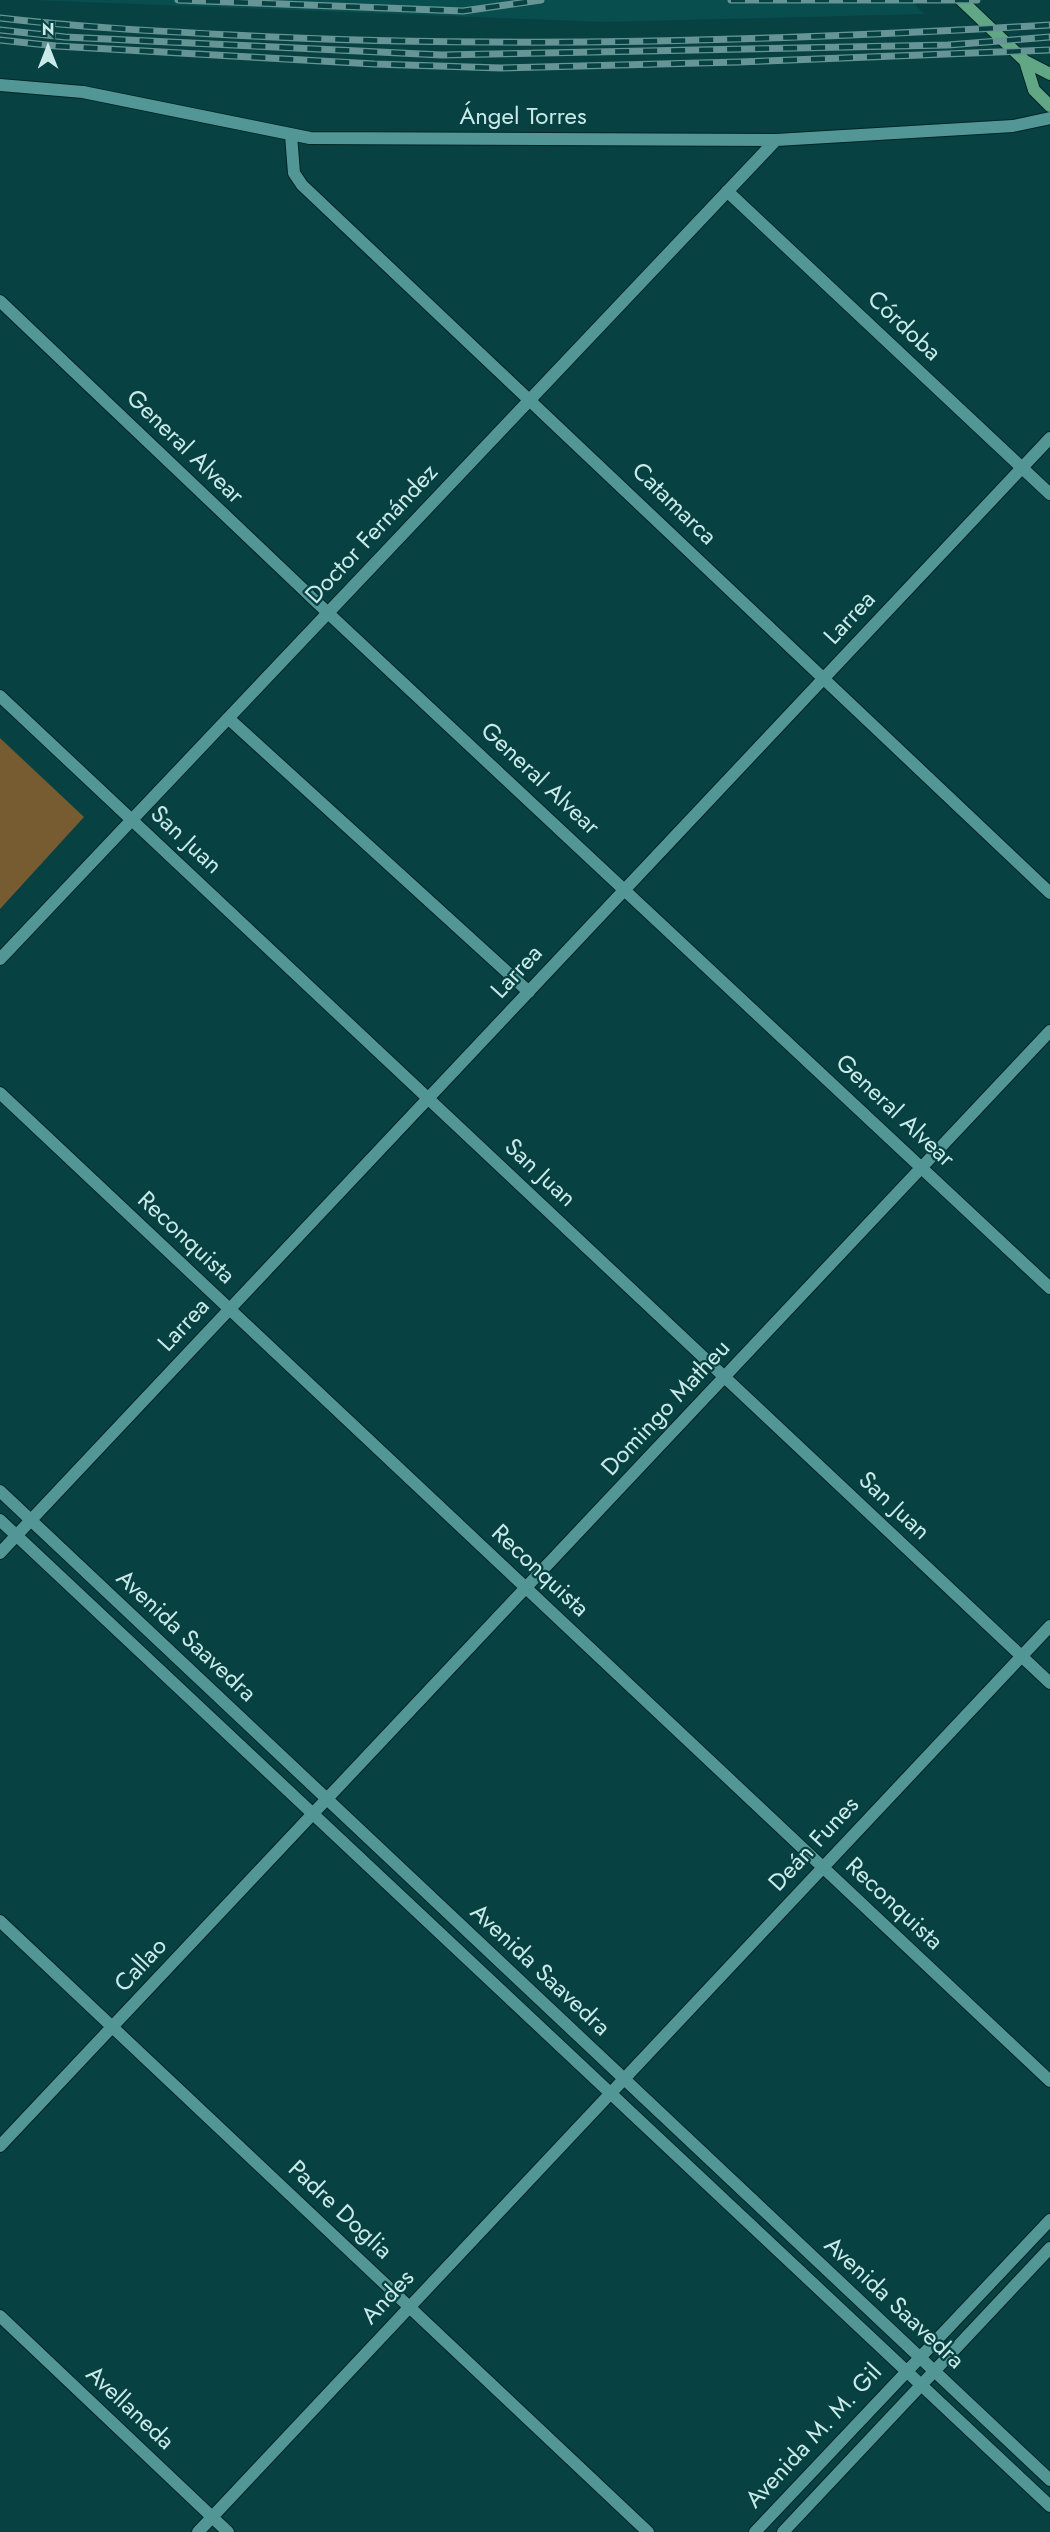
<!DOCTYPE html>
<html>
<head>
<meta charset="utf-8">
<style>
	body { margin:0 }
	#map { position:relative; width:1050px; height:2532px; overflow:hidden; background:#074141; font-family:Jost,sans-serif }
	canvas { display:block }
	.north { position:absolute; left:18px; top:18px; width:60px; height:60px; -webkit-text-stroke:4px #074141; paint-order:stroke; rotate:0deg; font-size:16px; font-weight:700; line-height:24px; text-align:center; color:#caeaea }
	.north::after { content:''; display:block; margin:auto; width:21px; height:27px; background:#caeaea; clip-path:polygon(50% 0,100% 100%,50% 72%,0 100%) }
</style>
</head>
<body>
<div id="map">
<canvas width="1050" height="2532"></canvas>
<div class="north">N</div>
</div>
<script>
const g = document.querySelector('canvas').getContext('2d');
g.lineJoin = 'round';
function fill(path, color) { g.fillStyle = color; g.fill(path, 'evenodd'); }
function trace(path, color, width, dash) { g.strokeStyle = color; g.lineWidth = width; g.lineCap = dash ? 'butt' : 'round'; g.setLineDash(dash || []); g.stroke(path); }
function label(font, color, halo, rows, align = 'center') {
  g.font = font + ' Jost,sans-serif'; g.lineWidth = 4.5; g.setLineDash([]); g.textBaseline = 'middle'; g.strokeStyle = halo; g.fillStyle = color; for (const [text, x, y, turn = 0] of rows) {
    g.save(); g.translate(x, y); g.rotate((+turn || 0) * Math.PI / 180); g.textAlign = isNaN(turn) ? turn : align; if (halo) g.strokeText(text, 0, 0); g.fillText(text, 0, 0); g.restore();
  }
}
const built = new Path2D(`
	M30,0h880l15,14 -321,8z`);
const green = new Path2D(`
	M0,738l84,79 -84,92z`);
const minor = new Path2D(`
	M0,85l83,7 227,46 466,2 237,-14 37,-8
	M291,135l3,38 8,12 748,708
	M727,191l323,303
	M0,301l328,312 722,675
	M0,696l1050,987
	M228,718l301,274
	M0,959l776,-819
	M0,1093l1050,988
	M0,1553l1050,-1115
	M0,1921l648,611
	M0,2146l1050,-1115
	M0,2316l228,216
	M198,2532l852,-906`);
const tertiary = new Path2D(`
	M0,1491l1050,989
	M0,1520l1050,986
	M755,2532l295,-312
	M783,2532l267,-284`);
const secondary = new Path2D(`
	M961,0l64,61 25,13
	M1025,61l9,29 16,16`);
const rail = new Path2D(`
	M178,0l285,11 78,-11
	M731,0h246
	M0,18c77,9 154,13 232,17 273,14 545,6 818,-10
	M0,30l65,7 377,18 506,-10 102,-8
	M0,40l56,6 318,18 127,4 238,-6 311,-12`);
const streetNames = [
	["Ángel Torres",523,118],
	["Córdoba",903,327,43],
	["General Alvear",184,448,44],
	["Catamarca",673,505,44],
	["Doctor Fernández",373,535,-47],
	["Larrea",851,619,-47],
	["General Alvear",539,780,43],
	["San Juan",185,841,43],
	["Larrea",518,973,-47],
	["General Alvear",894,1112,43],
	["San Juan",539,1174,43],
	["Reconquista",185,1239,43],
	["Larrea",185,1326,-47],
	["Domingo Matheu",667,1409,-47],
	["San Juan",893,1507,43],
	["Reconquista",539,1572,43],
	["Avenida Saavedra",185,1637,43],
	["Deán Funes",815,1845,-47],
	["Reconquista",893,1905,43],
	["Callao",142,1966,-47],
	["Avenida Saavedra",539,1971,43],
	["Padre Doglia",339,2211,43],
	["Andes",389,2298,-47],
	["Avenida Saavedra",893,2304,43],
	["Avellaneda",129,2409,43],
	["Avenida M. M. Gil",815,2437,-47]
];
fill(built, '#084e4f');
fill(green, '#775b31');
trace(minor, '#002526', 14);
trace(tertiary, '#002526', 14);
trace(secondary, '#002526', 14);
trace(minor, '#539696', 12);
trace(tertiary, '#539696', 12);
trace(secondary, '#61a785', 12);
trace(rail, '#679595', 7);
trace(rail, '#074141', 4.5, [14]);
label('24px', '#caeaea', '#074141', streetNames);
</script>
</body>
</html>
